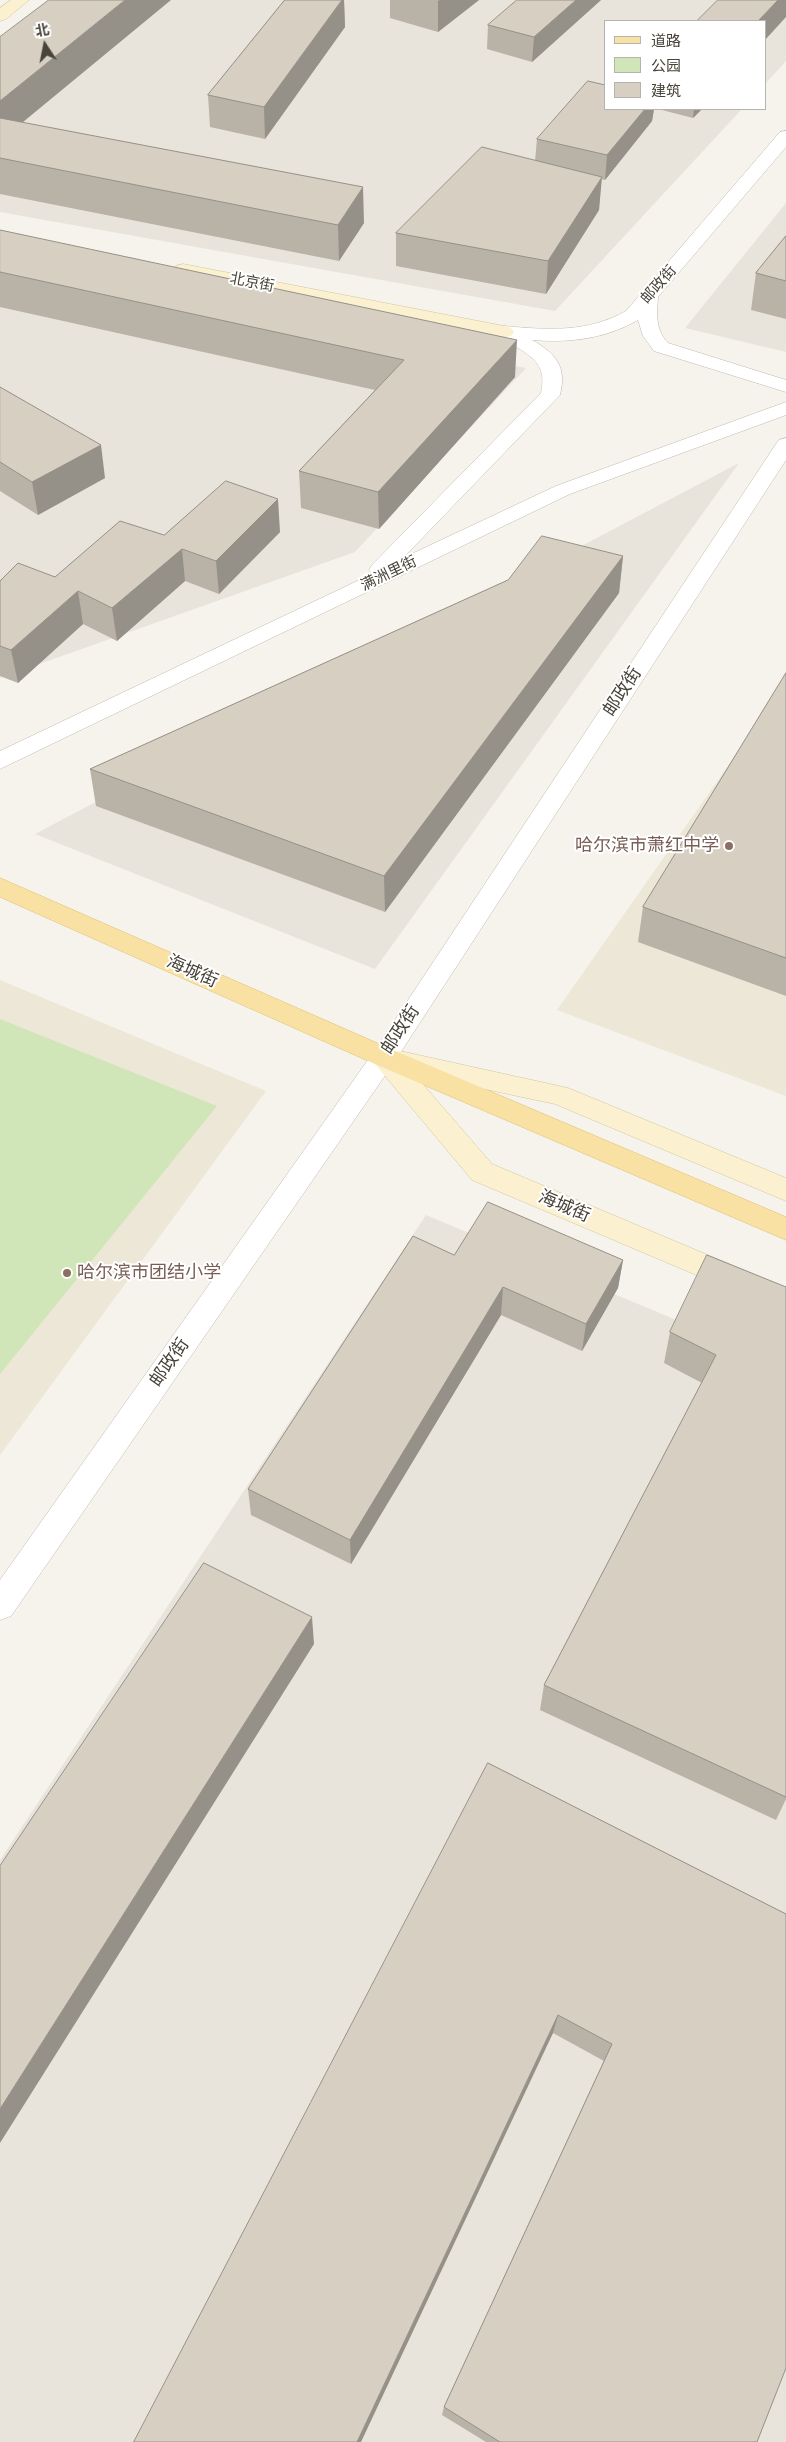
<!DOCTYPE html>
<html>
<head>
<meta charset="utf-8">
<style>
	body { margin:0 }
	#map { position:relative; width:786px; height:2442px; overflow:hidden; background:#f5f3ec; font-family:"DM Sans","Noto Sans SC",sans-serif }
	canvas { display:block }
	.legend { position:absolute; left:604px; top:20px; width:162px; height:90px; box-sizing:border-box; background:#fff; border:1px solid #b6b4b0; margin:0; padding:6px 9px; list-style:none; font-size:15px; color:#49443a }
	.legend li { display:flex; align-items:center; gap:10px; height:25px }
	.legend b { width:25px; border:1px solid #b6b4b0 }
	.north { position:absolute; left:20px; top:20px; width:50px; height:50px; -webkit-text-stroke:4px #fff; paint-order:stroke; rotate:349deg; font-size:14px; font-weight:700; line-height:20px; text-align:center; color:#49443a }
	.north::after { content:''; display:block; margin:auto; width:18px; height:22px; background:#49443a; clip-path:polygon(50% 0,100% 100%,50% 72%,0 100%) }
</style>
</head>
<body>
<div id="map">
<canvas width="786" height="2442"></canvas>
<ul class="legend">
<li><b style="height:6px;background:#f8e1a2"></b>道路</li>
<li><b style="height:14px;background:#d1e6b8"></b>公园</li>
<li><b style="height:14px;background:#d6cfc2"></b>建筑</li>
</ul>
<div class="north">北</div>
</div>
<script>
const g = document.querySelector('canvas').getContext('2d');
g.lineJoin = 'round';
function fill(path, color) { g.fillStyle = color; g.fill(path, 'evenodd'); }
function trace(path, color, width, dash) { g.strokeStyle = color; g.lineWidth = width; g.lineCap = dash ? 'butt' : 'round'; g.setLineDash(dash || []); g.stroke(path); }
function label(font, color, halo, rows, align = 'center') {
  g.font = font + ' "DM Sans","Noto Sans SC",sans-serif'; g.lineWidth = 4; g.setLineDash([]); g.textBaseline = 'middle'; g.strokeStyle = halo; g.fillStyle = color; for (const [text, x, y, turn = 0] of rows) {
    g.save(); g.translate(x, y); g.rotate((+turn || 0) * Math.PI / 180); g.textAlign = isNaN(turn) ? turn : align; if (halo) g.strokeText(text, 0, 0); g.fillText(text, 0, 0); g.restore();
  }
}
const residential = new Path2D(`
	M61,0h725v61l-21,23v-63h-160v88h137l-187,202 -555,-99v-167z
	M786,203v149l-101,-24z
	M0,266l526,102 -171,184 -355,126z
	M739,463l-364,506 -340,-135z
	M426,1215l360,151v1076h-786v-582z`);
const education = new Path2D(`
	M786,683v413l-229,-86z
	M0,980l266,111 -266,364z`);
const green = new Path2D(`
	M0,1019l217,87 -217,268z`);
const tertiary = new Path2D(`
	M786,131v16l-128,150c-1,18 -3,32 10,46l118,37v12l-132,-41 -11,-15 -5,-16c-33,19 -69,23 -106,20 24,14 35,26 28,55l-157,163 153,-72 230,-84v13l-216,79 -570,275v-18l372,-177 -3,-4 3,-5 169,-172c5,-23 -3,-33 -23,-45 -7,-4 -14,-9 -21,-12l-3,-4 3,-4 7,-2c44,4 83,7 122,-15l154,-179z
	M786,438v22l-393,604 -382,552 -11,4v-40l375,-530 401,-606 3,-4z`);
const secondary = new Path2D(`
	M11,0h18l-23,19 -6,2v-13z
	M183,264l321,62 7,2 3,4 -3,4 -7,2 -328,-64 -2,-4 2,-4z
	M384,1047l11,5 5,-1 168,37 218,90v23l-231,-97 -141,-30 78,90 294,124v25l-314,-133 -97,-116 -4,-7 4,-7z`);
const primary = new Path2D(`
	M0,878l393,172 393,167v23l-411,-176 -375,-167z`);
const wall = new Path2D(`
	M285,0h59l1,27 -80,112 -55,-12 -2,-32z
	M390,0h89l-41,32 -48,-14z
	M601,0l-69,62 -45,-13 1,-24z
	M0,37l23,85 341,101 -25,38 -339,-67z
	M605,109h49l-2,12 -47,59 -4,-1 -2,31 -53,84 -150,-28v-33l139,-72 2,-22z
	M658,109h44l-9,9z
	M0,230l515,147 -136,152 -78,-21 -2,-37 76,-81 -375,-83z
	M786,236v83l-35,-9 5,-37z
	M0,387l105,91 -67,37 -38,-24z
	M280,532l-61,62 -34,-13 -68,60 -34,-17 -65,59 -18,-7v-95l55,-4 109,-42z
	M623,556l-4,37 -234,319 -289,-106 -6,-37 418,-189z
	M786,673v323l-148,-54 5,-35z
	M454,1255l169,5 -5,28 -36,63 -81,-36 -150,249 -100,-49 -3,-26z
	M786,1287v512l-10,21 -236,-110 4,-25 158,-302 -38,-20 6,-31z
	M488,1763l298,151 -29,528h-271l-44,-27 2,-8 160,-346 -51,-28z`);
const shadedWall = new Path2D(`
	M125,0h46l-171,141v-40z
	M342,0h2l1,27 -80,112 -1,-32z
	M440,0h39l-41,32v-31z
	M576,0h25l-69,62 2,-25z
	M778,0h8v17l-21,23v-19h-7z
	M645,109h9l-2,12 -47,59 2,-25z
	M694,109h8l-9,9z
	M602,177l-3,33 -53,84 2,-33z
	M363,187l1,36 -25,38 -1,-36z
	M517,340l-2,37 -136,152 -1,-37z
	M101,445l4,33 -67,37 -6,-33z
	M278,499l2,33 -61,62 -3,-33z
	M182,549l3,32 -68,60 -5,-33z
	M623,556l-4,37 -234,319 -1,-36z
	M78,591l5,33 -65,59 -7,-33z
	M623,1260l-5,28 -36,63 4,-27z
	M503,1287l-2,28 -150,249 -1,-24z
	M312,1617l2,27 -314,499v-34z
	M558,2015l-5,18 -192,409h-4z`);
const building = new Path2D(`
	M49,0h76l-125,101v-64z
	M285,0h57l-78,107 -56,-12z
	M517,0h59l-42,37 -46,-12z
	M718,0h60l-20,21h-61z
	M588,81l17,4v24h40l-38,46 -70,-16z
	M0,118l363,69 -25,38 -338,-67z
	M482,147l120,30 -54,84 -152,-28z
	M0,230l517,110 -139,152 -79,-21 105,-111 -404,-88z
	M786,236v45l-30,-8z
	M0,387l101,58 -69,37 -32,-20z
	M226,481l52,18 -62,62 -34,-12 -70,59 -34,-17 -67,59 -11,-4v-65l18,-18 37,14 65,-56 44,14z
	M542,536l81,20 -239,320 -294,-107 418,-189z
	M786,673v285l-143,-51z
	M488,1202l135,58 -37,64 -83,-37 -153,253 -102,-51 165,-253 41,19z
	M707,1255l79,32v510l-242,-112 172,-330 -46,-23z
	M204,1563l108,54 -312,492v-243z
	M488,1763l298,151v454l-29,74h-257l-56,-35 168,-363 -54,-29 -201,427h-223z`);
const markers = [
	[729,846,5,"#8d6e63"],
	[67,1273,5,"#8d6e63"]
];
const farStreetnames = [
	["北京街",252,283,11],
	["邮政街",659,285,-49],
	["满洲里街",389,574,-26]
];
const streetNames = [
	["邮政街",623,692,-57],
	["海城街",192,972,24],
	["邮政街",401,1030,-57],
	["海城街",564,1207,23],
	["邮政街",170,1363,-55]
];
const educationNames = [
	["哈尔滨市萧红中学",719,846],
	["哈尔滨市团结小学",77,1273,"left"]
];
fill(residential, '#e9e4db');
fill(education, '#ede7d7');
fill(green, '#d1e6b8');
trace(tertiary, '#c0baaf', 1);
trace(secondary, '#d1c59f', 1);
trace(primary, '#ddbe72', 1);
fill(tertiary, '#fff');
fill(secondary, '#fbf1d0');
fill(primary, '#f8e1a2');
fill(wall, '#b8b2a7');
fill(shadedWall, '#969188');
fill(building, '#d6cfc2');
trace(building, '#969188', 1);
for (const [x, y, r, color] of markers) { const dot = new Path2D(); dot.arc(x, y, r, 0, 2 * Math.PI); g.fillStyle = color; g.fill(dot); trace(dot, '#fff', 2); }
label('15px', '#49443a', '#fff', farStreetnames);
label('18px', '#49443a', '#fff', streetNames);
label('18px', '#785e54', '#fff', educationNames, 'right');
</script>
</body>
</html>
